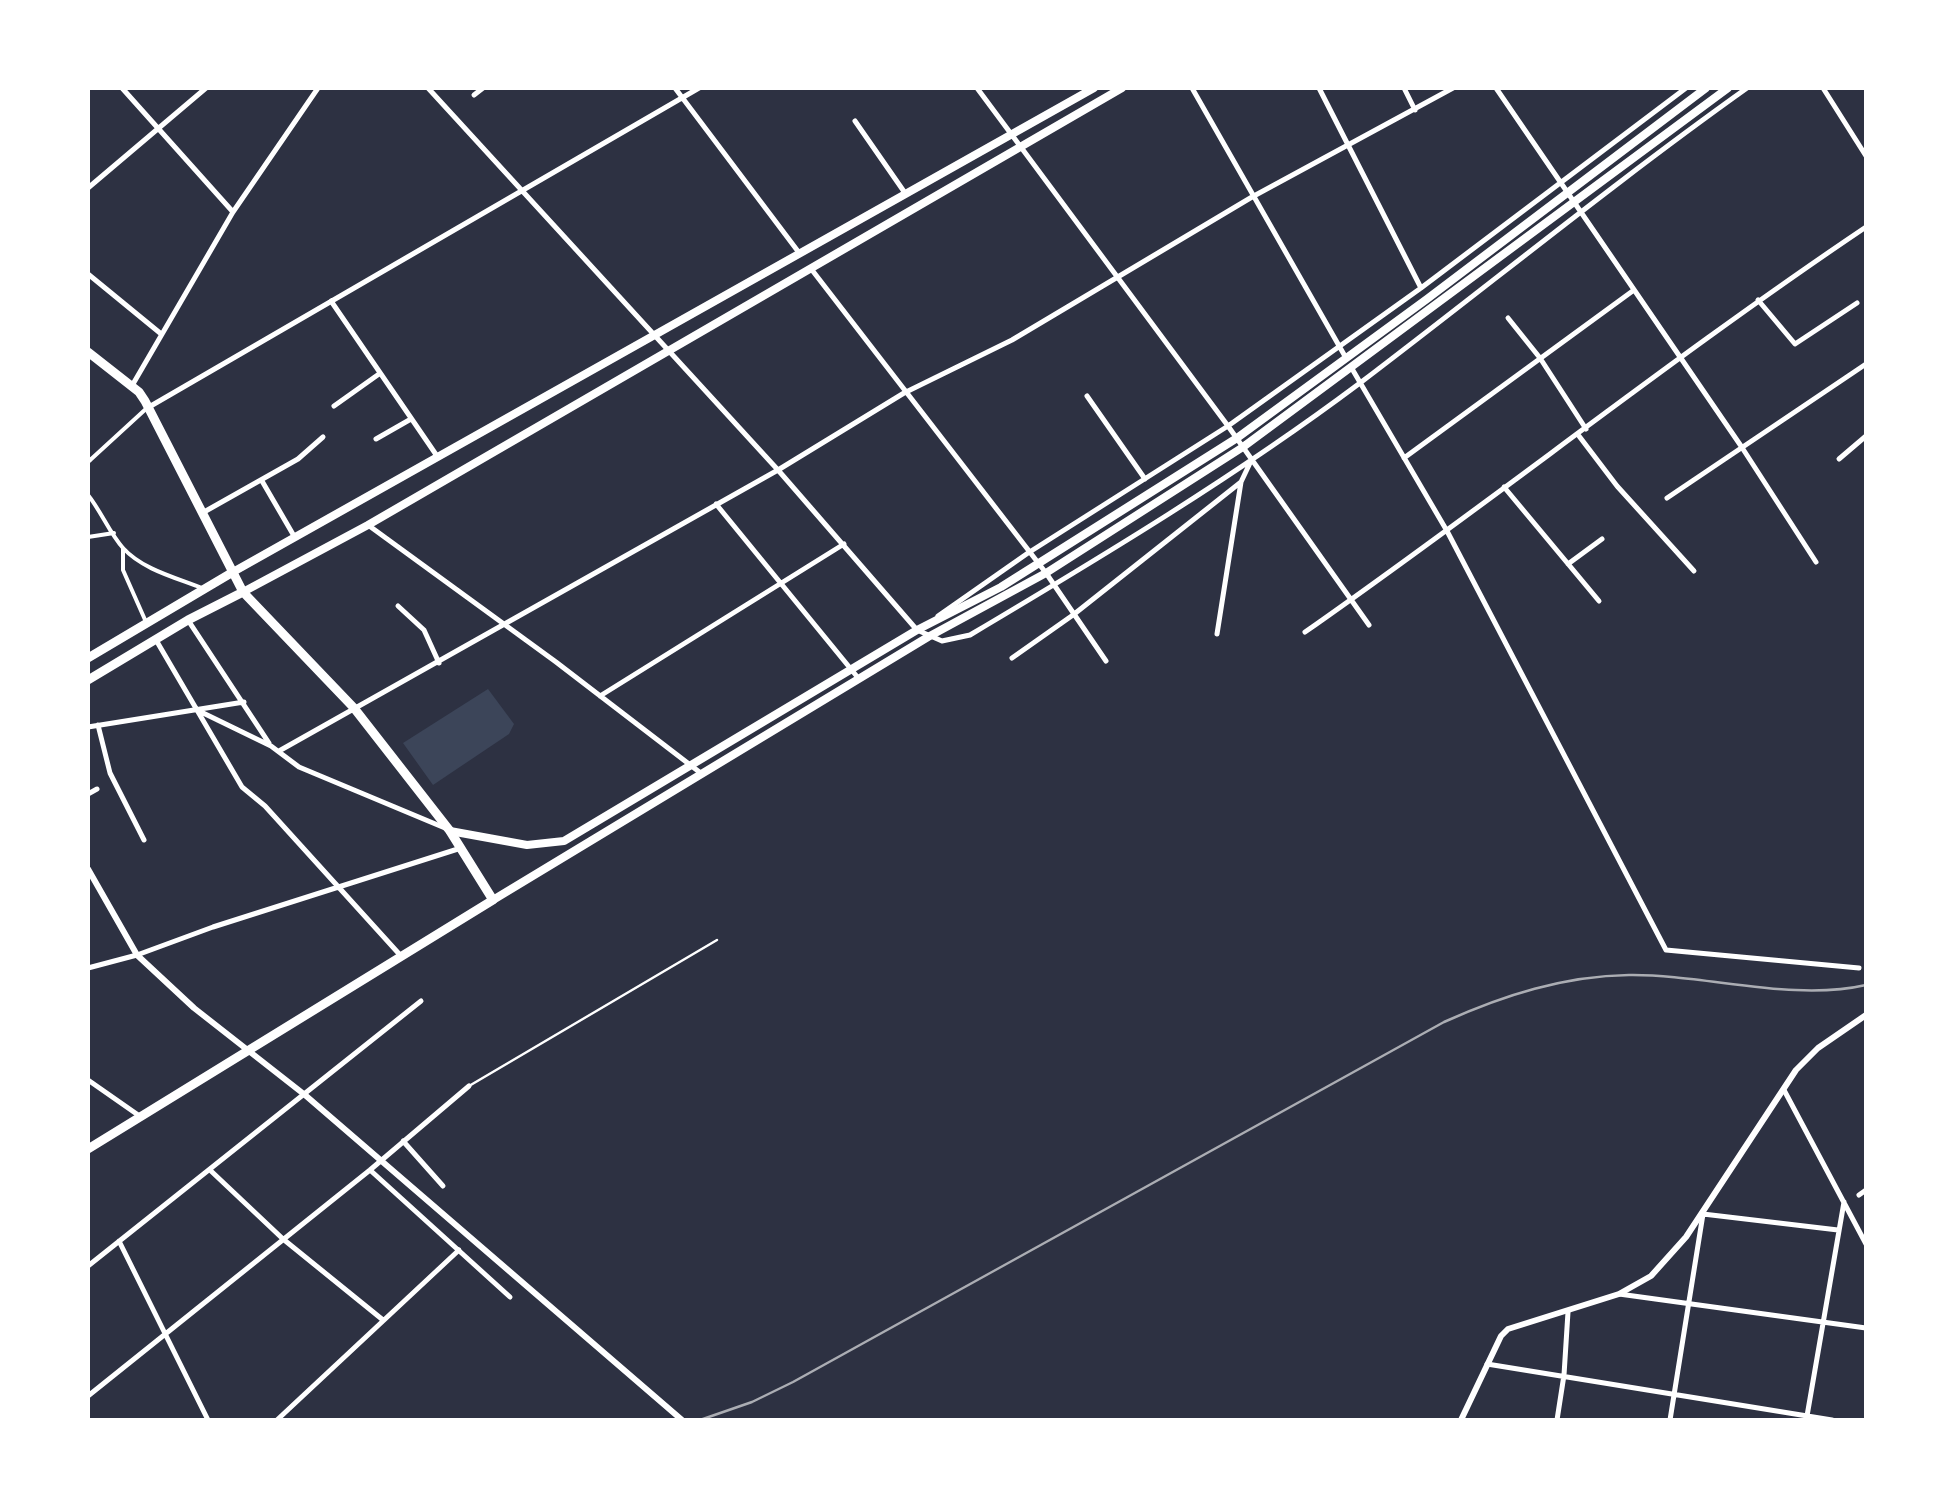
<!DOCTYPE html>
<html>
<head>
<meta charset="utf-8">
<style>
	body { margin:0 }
	#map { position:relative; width:1954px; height:1508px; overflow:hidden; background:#2d3142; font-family:Signika,sans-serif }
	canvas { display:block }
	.frame { position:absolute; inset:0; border:90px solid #fff; pointer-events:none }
</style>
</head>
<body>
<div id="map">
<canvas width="1954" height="1508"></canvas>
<div class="frame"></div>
</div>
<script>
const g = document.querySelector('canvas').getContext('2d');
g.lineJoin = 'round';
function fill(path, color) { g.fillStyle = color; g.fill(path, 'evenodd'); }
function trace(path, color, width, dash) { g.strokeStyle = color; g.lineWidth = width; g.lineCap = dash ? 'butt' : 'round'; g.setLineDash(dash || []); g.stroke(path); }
const green = new Path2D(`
	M488,689l26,35 -5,10 -76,51 -30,-42z`);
const service = new Path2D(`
	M469,1086l248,-146`);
const pedestrian = new Path2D(`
	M88,462l60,-55
	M88,495c13,16 22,39 35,53 20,22 54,30 79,40
	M88,537l26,-4
	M123,548v22l23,52`);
const minor = new Path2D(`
	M122,88l111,124
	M428,88l350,382 139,160 25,11 28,-6c133,-79 266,-159 390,-252 129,-98 255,-201 387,-295
	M675,88l125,166
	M977,88l251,338 141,199
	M1192,88l154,270
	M1319,88l102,200
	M1404,88l11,22
	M1496,88l245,358 75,116
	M1823,88l43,68
	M474,95l9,-7
	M855,121l50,72
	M88,188l118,-100
	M812,270l234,303 60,88
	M88,274l72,59
	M1758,300l37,44 62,-41
	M331,301l106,155
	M1508,318l32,40 46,71
	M1351,367l96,164 219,419 193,18
	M133,384l100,-172 85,-124
	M1087,396l58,83
	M334,406l45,-32
	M149,407l550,-319
	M1579,436l38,50 77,85
	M376,439l35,-20
	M88,458l1,2
	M1404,458l230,-168
	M1839,459l27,-23
	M262,481l32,55
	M1504,487l95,114
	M1667,498l199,-134
	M716,504l143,175
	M204,512l94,-53 25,-22
	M368,525l188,137 146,112
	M1568,564l34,-25
	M398,606l26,24 15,33
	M938,616l90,-63 200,-127 193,-138 265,-200
	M188,620l81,123
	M1305,632c189,-132 369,-276 561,-405
	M1217,634l24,-152 9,-19
	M156,640l86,147 23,19 136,150
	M1012,658l61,-43 168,-133
	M600,696l244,-152
	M199,711l72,35 28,21 146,61
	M98,725l12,48 34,67
	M88,727l156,-25
	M279,751l499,-281 126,-77 108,-53 240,-143 201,-109
	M88,794l9,-5
	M88,968l49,-13 76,-28 248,-79
	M88,1080l53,37
	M1784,1090l82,154
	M403,1141l40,45
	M370,1170l140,127
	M211,1171l72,68 100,81
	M1859,1195l7,-5
	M119,1241l89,179
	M88,1266l333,-265
	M1619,1294l247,34
	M1487,1364l345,56
	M88,1396l282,-226 99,-84
	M1807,1416l37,-214
	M277,1420l182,-170
	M1557,1420l7,-45 4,-63
	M1670,1420l33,-206 135,16`);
const tertiary = new Path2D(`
	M88,869l49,86 57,53 111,87 377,325
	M1461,1420l40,-84 7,-7 111,-35 32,-18 35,-39 110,-167 22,-22 48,-33`);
const secondary = new Path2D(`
	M233,572l861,-484
	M243,592l125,-67 754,-437
	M450,831l77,14 37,-4 353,-211 84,-43 236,-149 190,-139 279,-211
	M493,900l435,-263 118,-64 197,-126 485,-359`);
const primary = new Path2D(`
	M88,352l51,40 6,9 98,191 111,116 96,123 43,69 -405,249
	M88,658l145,-86
	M88,680l100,-60 55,-28`);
const rail = new Path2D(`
	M700,1420l52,-18 41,-20 651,-360c60,-27 120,-46 185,-47 76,-1 163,27 237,10`);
fill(green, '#3c4559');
trace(service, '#fff', 2.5);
trace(pedestrian, '#fff', 4);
trace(minor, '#fff', 5);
trace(tertiary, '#fff', 6);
trace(secondary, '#fff', 8);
trace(primary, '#fff', 9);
trace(rail, '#abadb3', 2.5);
</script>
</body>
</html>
